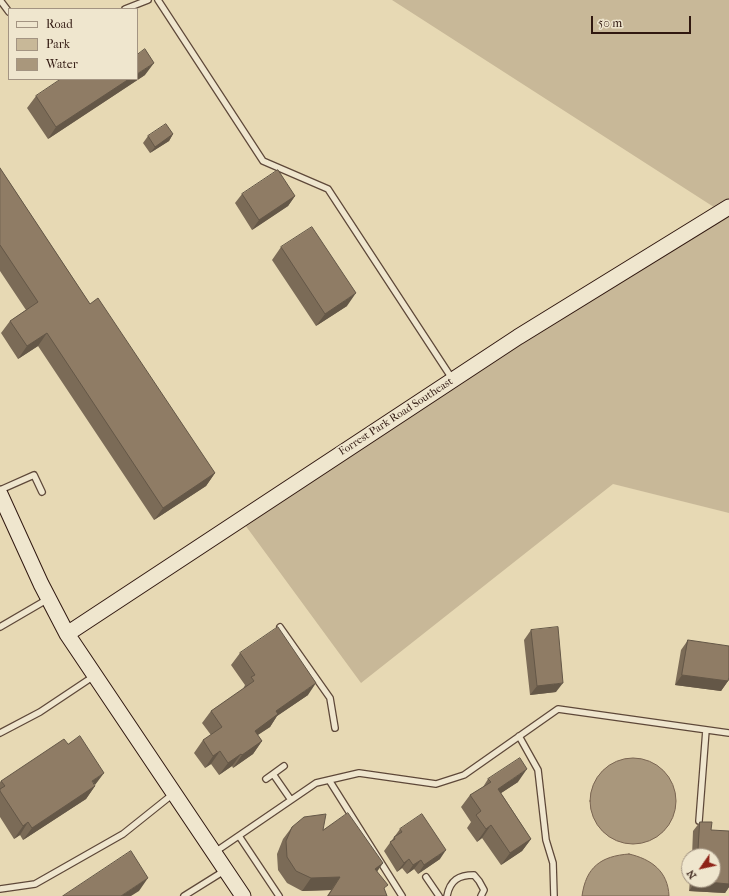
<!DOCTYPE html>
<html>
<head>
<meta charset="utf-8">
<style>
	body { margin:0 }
	#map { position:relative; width:729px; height:896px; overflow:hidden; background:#e7d9b4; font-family:"IM FELL French Canon",serif }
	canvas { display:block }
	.legend { position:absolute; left:8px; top:8px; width:130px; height:72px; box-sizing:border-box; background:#efe6ce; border:1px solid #a39482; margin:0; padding:5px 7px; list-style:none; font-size:12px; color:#301810 }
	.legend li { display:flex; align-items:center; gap:8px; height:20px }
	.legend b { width:20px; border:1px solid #a39482 }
	.north { position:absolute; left:681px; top:848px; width:40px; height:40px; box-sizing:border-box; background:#efe6ce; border:1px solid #a39482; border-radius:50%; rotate:236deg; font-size:11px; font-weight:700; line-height:16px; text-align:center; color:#301810 }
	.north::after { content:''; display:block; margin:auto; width:14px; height:18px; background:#8f2418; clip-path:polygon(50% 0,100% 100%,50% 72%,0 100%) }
	.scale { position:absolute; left:591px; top:16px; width:100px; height:18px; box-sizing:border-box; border:2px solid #301810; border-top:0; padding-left:5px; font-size:12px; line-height:14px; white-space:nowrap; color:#301810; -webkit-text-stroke:3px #efe6ce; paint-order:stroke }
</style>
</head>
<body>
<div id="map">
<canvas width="729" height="896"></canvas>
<ul class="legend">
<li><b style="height:5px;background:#efe6ce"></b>Road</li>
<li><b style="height:11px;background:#c8b898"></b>Park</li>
<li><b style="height:11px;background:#a9977c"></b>Water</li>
</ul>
<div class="north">N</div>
<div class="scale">50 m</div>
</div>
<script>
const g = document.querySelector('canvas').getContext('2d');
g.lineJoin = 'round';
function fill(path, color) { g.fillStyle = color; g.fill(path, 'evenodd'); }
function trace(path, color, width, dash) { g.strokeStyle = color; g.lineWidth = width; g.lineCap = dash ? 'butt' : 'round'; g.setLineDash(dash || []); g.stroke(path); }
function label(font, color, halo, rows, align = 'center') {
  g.font = font + ' "IM FELL French Canon",serif'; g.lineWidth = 3.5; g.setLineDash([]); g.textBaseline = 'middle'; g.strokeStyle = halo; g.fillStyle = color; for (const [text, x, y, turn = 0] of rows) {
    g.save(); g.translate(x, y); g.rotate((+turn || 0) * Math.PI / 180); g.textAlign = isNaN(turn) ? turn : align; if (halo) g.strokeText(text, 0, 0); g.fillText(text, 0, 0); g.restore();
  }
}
const green = new Path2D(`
	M392,0h337v513l-116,-29 -252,199 -124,-169 483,-303z`);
const water = new Path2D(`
	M590 801a43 43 0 1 1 86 0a43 43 0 1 1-86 0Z
	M629,854c22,5 39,17 40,42h-87c4,-29 19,-40 47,-42z`);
const lane = new Path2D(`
	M0,0l9,12
	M158,0l105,161 65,28 125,191
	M125,9l23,-9
	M0,490l34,-15 8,17
	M0,627l48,-28
	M280,627l50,71 5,30
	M0,733l40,-21 54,-36
	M519,736l19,34 8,70 7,23 1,33
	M273,774l11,-8
	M266,779l7,-5 18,26
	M329,780l73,116
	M699,821l7,-91
	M239,836l40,60
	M215,852l101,-69 43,-10 77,11 28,-9 94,-66 171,24
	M426,877l13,19
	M0,889l35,-5 88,-50 50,-40
	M184,896l40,-25
	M447,896c3,-16 12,-21 27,-21l5,6 5,9 -3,6`);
const secondary = new Path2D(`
	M0,494l41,90 26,50 176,262
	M67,634l451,-297 211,-130`);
const wall = new Path2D(`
	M145,75l-97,64 -21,-31 9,-12z
	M173,134l-4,7 -19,12 -7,-10 5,-7z
	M0,168l90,136 125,169 -9,13 -52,34 -116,-174 -20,13 -17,-26 9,-12 16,-11 -26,-39z
	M242,194l53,2 -7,10 -36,24 -17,-27z
	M281,247l66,59 -31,20 -44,-66z
	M531,630l25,62 -26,3 -6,-55z
	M688,640l40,41 -7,10 -46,-6 6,-35z
	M240,653l68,42 -31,21 -7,11 -13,8 5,6 -9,13 -20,14 -1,-2 -13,9 -8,-11 -6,4 -11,-15 9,-13 8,-5 -9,-12 9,-12 32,-22 2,-4 -14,-20z
	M488,779l30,3 -17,11 30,46 -9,12 -21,14 -19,-27 -5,4 -10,-14 4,-6 -10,-15 9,-12 13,-8z
	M1,781l94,5 -9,13 -63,41 -3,-5 -6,4 -14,-22v-35z
	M700,822l11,8 18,54v3l-4,6 -36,-2 1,-11h23v-24h-21l1,-25z
	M292,827l31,3 60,33 -6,8 10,25h-60l4,-6 -29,1 -15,-8 -9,-13 -1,-16 6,-15z
	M400,829l40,30 -22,15 -4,-5 -7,5 -5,-6 -5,4 -13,-21z`);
const shadedWall = new Path2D(`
	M154,63l-9,12 -97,64 8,-12 73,-48h8v-5z
	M173,134l-4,7 -19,12 5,-6z
	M295,196l-7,10 -36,24 7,-10z
	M356,293l-9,13 -31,20 9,-12z
	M47,333l-9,13 -20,13 9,-13z
	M215,473l-9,13 -52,34 9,-12z
	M682,675l46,6 -7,10 -46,-6z
	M316,683l-8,12 -31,21 -7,11 -24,16 9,-12 21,-20z
	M563,683l-7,9 -26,3 7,-9z
	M262,741l-9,13 -20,14 9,-13z
	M220,751l-9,13 -6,4 8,-12z
	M241,754l-9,12 -13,9 9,-12z
	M527,769l-9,13 -29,19 9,-12z
	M104,773l-9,12 -3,-4z
	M95,786l-9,13 -63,41 9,-12z
	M28,822l-8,13 -6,4 9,-13z
	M491,825l-9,13 -5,4 9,-13z
	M531,839l-9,12 -21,14 9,-12z
	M446,850l-6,9 -22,15 6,-9z
	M409,859l-7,9 -5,4 7,-9z
	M421,860l-7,9 -7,5 6,-9z
	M383,863l-9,13 1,-7z
	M340,877l-9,13 -29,1 9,-13z
	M148,878l-9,13 -8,5h-10z
	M696,881l33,3v3l-4,6 -36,-2z`);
const building = new Path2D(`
	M145,49l9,14 -17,11v-19z
	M61,79h68l-73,48 -20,-31z
	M166,124l7,10 -18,13 -7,-11z
	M0,168l90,136 8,-6 117,175 -52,35 -116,-175 -20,13 -17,-25 28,-19 -38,-57z
	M278,170l17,26 -36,24 -17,-26z
	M312,227l44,66 -31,21 -44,-67z
	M278,627l38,56 -40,28 2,3 -23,17 7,10 -20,14 -1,-1 -13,9 -8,-12 -7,5 -10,-16 19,-13 -11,-16 43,-30 -3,-4 4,-2 -15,-22z
	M558,627l5,56 -26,3 -6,-56z
	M688,640l41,6v31l-1,4 -46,-6z
	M80,736l24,37 -12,8 3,5 -63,42 -4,-6 -5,4 -23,-35v-2l5,-3 -4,-5 63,-42 4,5z
	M520,758l7,11 -29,20 33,50 -21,14 -19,-28 -5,4 -10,-14 5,-4 -11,-16 21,-13 -3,-3z
	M348,813l35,50 -8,6 13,16 -4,3 3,8h-59l12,-19 -29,1 -15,-7 -9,-14 -1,-16 6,-14 12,-10 22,-3 -3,16z
	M422,814l24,36 -22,15 -3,-5 -8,5 -4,-6 -5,4 -14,-21 5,-3 -1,-2 8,-5 -2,-3z
	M700,822h12l-1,8 18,1v53l-33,-3v-1h17v-24h-15z
	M131,851l17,27 -27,18h-58z`);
const streetNames = [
	["Forrest Park Road Southeast",396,417,-33]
];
fill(green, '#c8b898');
fill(water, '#a9977c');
trace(water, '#796451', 1);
trace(lane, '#5e4839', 8);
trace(secondary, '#301810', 17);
trace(lane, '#efe6ce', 5.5);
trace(secondary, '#efe6ce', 15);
fill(wall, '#7b6b57');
fill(shadedWall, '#645747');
fill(building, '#8f7c65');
trace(building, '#645747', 1);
label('11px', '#301810', '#efe6ce', streetNames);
</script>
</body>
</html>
